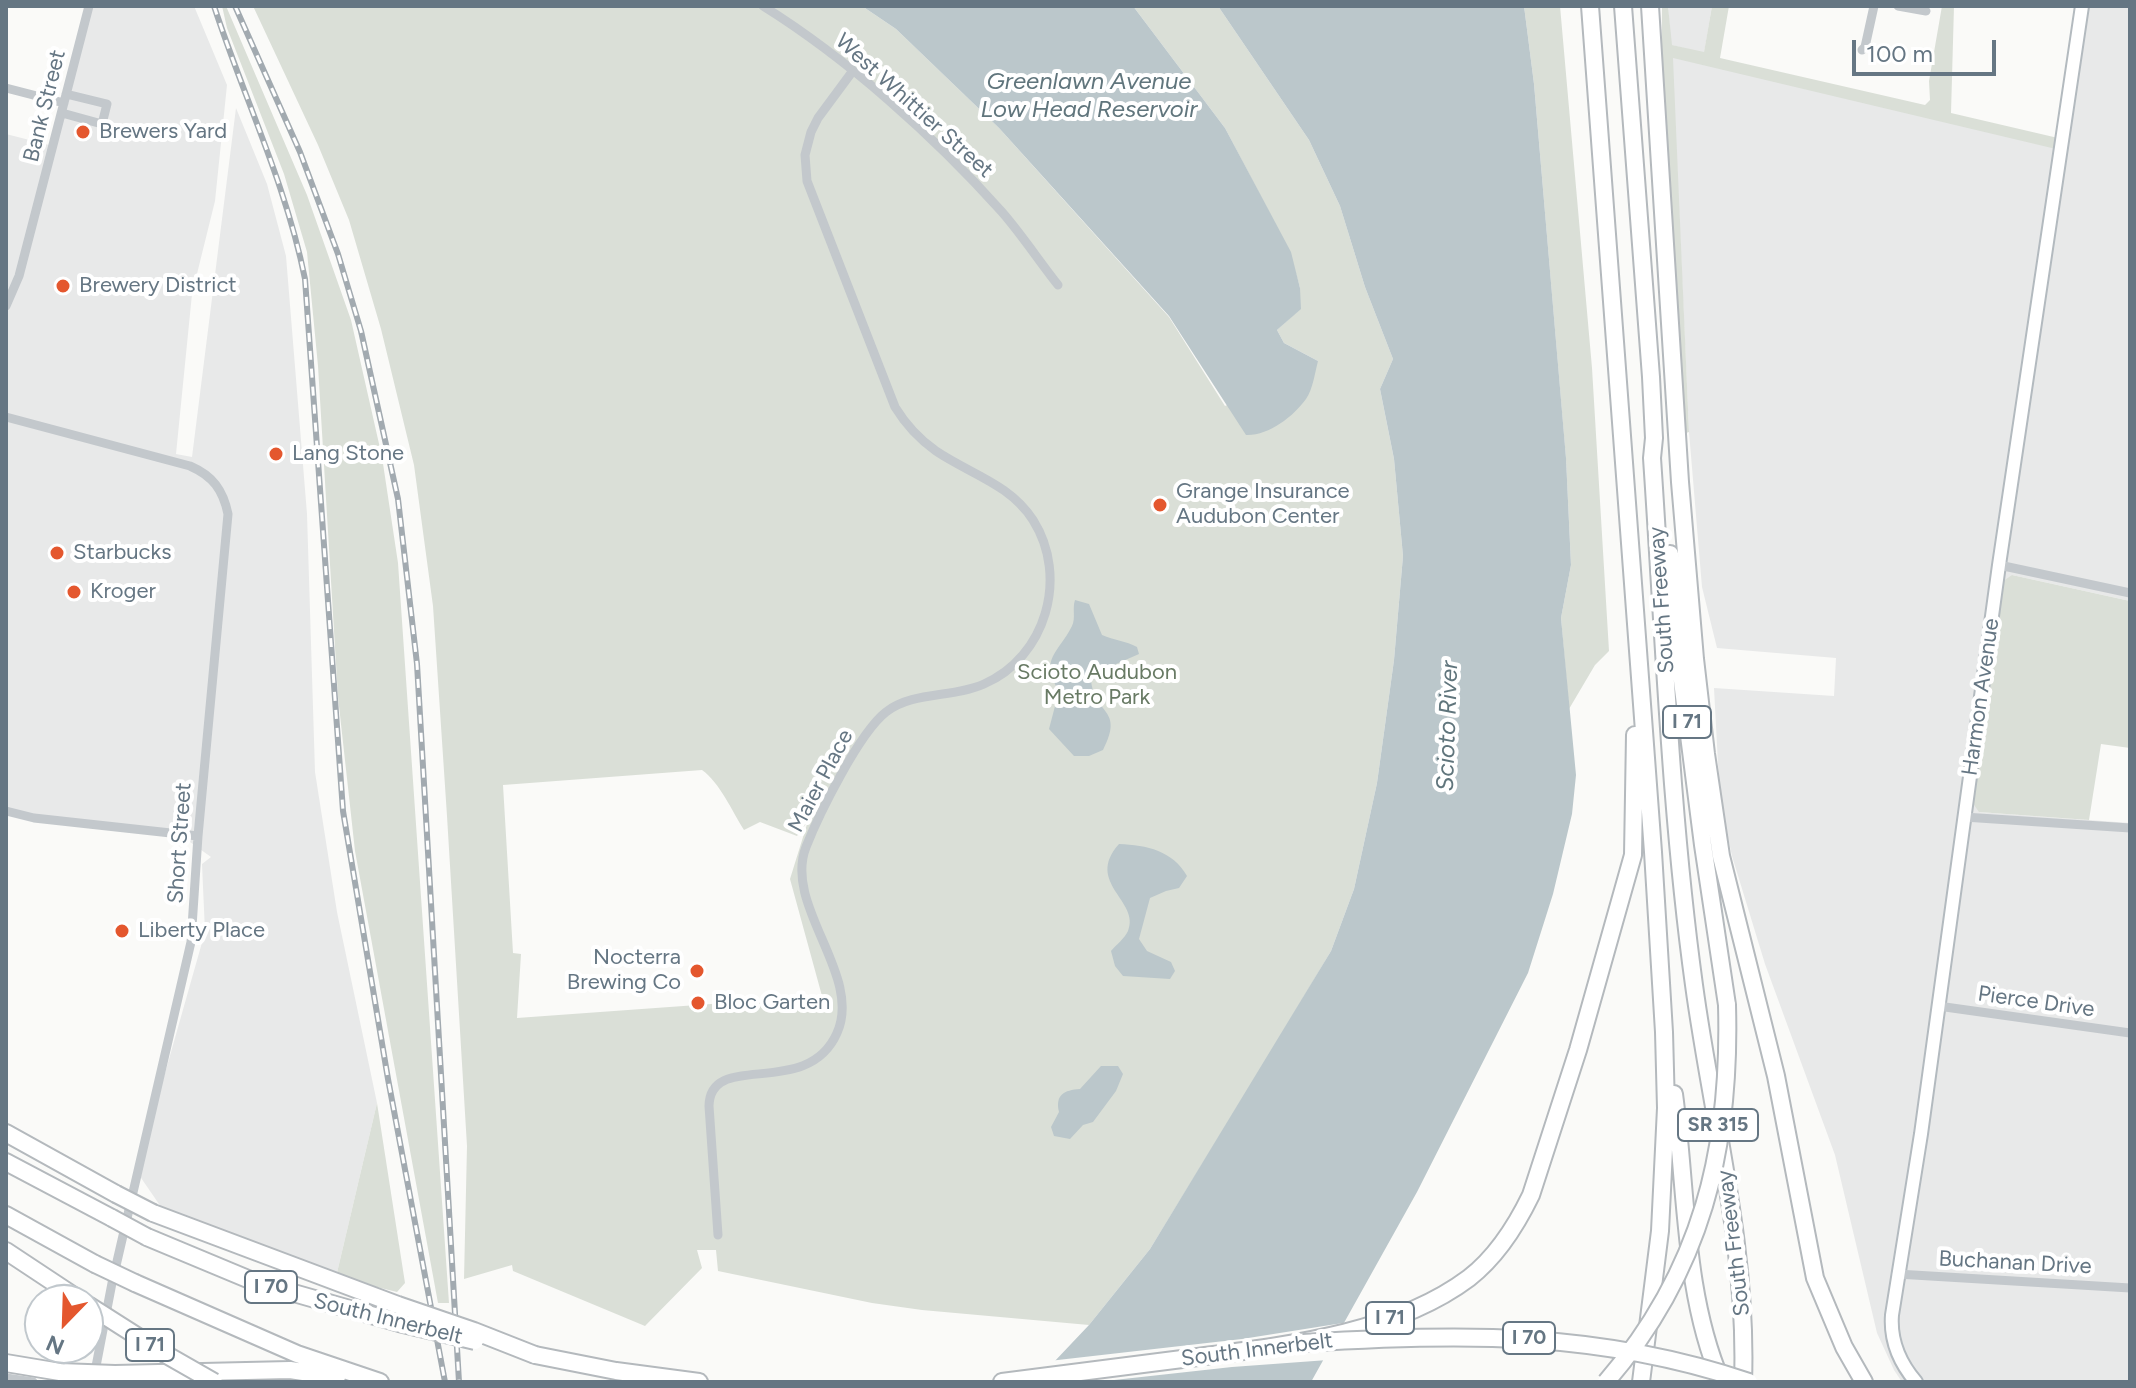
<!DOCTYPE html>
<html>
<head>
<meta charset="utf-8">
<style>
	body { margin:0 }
	#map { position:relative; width:2136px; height:1388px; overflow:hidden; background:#fafaf8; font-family:Figtree,sans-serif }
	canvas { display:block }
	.frame { position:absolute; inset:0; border:8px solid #657683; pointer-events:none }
	.north { position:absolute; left:24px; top:1284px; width:80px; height:80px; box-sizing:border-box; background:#fff; border:2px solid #c1c8cd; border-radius:50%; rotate:203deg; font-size:22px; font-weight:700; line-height:32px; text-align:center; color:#657683 }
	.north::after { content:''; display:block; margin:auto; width:28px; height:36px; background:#e4572e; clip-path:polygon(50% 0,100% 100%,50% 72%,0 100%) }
	.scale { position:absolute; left:1852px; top:40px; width:144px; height:36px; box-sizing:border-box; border:4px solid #657683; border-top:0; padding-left:10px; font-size:24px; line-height:28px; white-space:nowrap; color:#657683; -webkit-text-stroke:6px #fff; paint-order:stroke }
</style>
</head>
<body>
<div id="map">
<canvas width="2136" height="1388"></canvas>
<div class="frame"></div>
<div class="north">N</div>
<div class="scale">100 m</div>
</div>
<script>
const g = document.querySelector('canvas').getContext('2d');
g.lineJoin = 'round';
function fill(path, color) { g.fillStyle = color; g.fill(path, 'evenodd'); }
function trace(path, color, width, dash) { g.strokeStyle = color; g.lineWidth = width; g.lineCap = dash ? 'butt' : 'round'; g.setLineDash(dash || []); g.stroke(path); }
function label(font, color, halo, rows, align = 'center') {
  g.font = font + ' Figtree,sans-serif'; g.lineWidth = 8; g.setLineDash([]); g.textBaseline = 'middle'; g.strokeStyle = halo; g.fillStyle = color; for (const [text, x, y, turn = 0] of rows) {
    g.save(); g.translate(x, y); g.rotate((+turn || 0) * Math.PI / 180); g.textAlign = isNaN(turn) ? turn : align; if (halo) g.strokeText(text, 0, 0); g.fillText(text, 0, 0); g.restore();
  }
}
const built = new Path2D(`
	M90,6h104l33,79 -12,116 -23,93 -16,160 16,3 44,-349 31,76 19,72 21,258 8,258 22,140 40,191 -41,174 -175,-70 -24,-35 68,-240 -3,-68 9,-7 -35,-25 -170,-19v-679l47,12z
	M1668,6h44l-8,47 -33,-8z
	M2079,6h51v595l-118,-26 -33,237 151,11v559h-228l-8,-12 -17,-37 -42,-178 -70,-191 -33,-108 -12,-54 -6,-114 120,8 2,-38 -119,-10 -15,-61 -13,-155 -17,-375 384,91z`);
const green = new Path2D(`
	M222,6h4l81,189 44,125 31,137 16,106 51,740h-11l-83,-452 -17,-154 -20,-331 -11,-114 -23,-78 -57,-146z
	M253,6h609l34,23 103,99 170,189 56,89 93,-45 -34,-18 -7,-13 23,-21v-21l-10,-36 -65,-124 -92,-122h85l91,134 31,66 25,81 28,72 -13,30 14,70 9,97 -9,104 -17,123 -23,106 -23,62 -68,114 -113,184 -61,76 -167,-15 -50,-7 -154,-32 -2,-21h-19l5,18 -57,58 -132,-55 -1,-6 -48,14 3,-133 -20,-330 -14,-210 -19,-141 -33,-136 -32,-109 -31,-75zM702,770c18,13 30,41 42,60l16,-8 37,14 11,-15 -18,58 32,117 -305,22 4,-64 -8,-1 -10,-168z
	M1524,6h36l32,362 17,283 -14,14 -26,44 -8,-91 10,-53 -5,-106 -32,-375z
	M1662,6h6l4,39 32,7 8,-46h17l-9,52 205,47 5,-5 -1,-19 13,-75h12l-3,107 107,25 -2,11 -383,-91 16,374 -17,6 -11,-263z
	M2012,575l118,26v147l-29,-4 -12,76 -110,-8 -9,-13 32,-217z
	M377,1103l28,180 -8,9 -61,-15z`);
const water = new Path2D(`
	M862,6h271l92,122 66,124 9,36 1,21 -24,21 7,13 34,18c-3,11 -5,28 -12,38 -13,18 -38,37 -60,36l-77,-119 -170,-188 -103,-99z
	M1218,6h306l10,78 32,374 5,107 -10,53 15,157 -4,39 -19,80 -25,79 -111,219 -106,190h-276l54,-57 61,-76 181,-298 23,-62 23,-106 17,-123 9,-104 -9,-97 -14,-70 13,-30 -28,-72 -25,-81 -31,-66z
	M1075,600l14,4 13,31c12,5 24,6 35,12l2,7 -41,18 -7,8c3,35 34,28 12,70l-14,6h-15l-25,-27 10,-38c-20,-33 -1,-37 13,-65 4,-8 0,-17 3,-26z
	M1119,844c28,1 54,7 68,32l-8,12 -13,3 -16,7 -11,41 8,12 24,11 4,9 -5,8 -47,-3 -8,-10 -4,-15c5,-6 14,-13 17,-20 13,-30 -44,-48 -9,-87z
	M1101,1066h17l5,8 -7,17 -23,31 -10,3 -13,14 -16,-3 -3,-9 8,-15c-4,-17 5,-22 21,-23z`);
const pier = new Path2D(`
	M1349,1322l-21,38 -96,7 -136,15h-65l18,-21 193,-22z`);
const street = new Path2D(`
	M763,6c85,53 172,131 239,206 20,23 37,49 56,73
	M1898,6l28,5
	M1862,50l3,-3 9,-41
	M6,88l58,15
	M62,113l40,11 5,-20 -41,-10
	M6,306l13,-30 70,-270
	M6,417l184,49c23,10 33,24 38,48l-30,322 -7,106 -79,341 -19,99
	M1999,565l131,28
	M6,811l28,7 164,18
	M1964,817l166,11
	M1938,1006l192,27
	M718,1235l-9,-129c1,-57 98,-5 128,-73 26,-58 -54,-127 -31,-186 13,-33 53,-114 80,-135 27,-21 67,-14 98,-28 62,-27 85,-107 49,-164 -23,-36 -63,-46 -97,-69 -17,-12 -30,-26 -41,-44l-88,-226 -2,-26 6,-23 7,-14 34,-46
	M1897,1274l233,14
	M6,1378l27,4`);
const secondary = new Path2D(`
	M1916,1382c-17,-20 -26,-41 -24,-67l29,-181 78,-569 83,-559`);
const highway = new Path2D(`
	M1590,6l63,846 11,180 2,76 -6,123 -19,151
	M1623,6l28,371 3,61 -2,20c12,175 18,353 42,527 18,133 54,262 49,397
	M1650,6l30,476 15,177 11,95 15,102 55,220 39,202 29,69 20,35
	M1670,554l10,111 23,180 24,160
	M1674,1094c13,95 9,198 47,287
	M6,1133l110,61
	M6,1162l106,56
	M153,1213l245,92
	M6,1215l89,49
	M147,1237l108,45 144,41
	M6,1251l74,49
	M135,1283l162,71 83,28
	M535,1355l81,16 83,11
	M115,1374l175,-4 47,7
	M1002,1382c62,-8 125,-16 188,-24 91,-12 203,-23 279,-80 27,-21 47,-52 62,-83l47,-145 55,-195 2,-120`);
const rail = new Path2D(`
	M214,6c30,92 72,178 91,273l38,532 45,268 57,303
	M235,6l65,146 38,102 23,77 37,168 19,165 42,718`);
const highwayBridge = new Path2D(`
	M116,1194l37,19
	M112,1218l35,19
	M95,1264l40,19
	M88,1305l77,49 49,28
	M398,1305l76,26 61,24
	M399,1323l76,18
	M1303,1343c155,-10 297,-12 446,39
	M6,1363l54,9 55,2
	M1606,1382c96,-111 125,-233 121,-377`);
const markers = [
	[83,132,8,"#e4572e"],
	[63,286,8,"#e4572e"],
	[276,454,8,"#e4572e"],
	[1160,505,8,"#e4572e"],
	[57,553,8,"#e4572e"],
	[74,592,8,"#e4572e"],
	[122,931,8,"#e4572e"],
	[697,971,8,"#e4572e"],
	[698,1003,8,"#e4572e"]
];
const shields = [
	[1687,722,48],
	[1718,1125,80],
	[271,1287,52],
	[1390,1318,48],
	[1529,1338,52],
	[150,1345,48]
];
const shieldNames = [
	["I 71",1687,722],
	["SR 315",1718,1125],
	["I 70",271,1287],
	["I 71",1390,1318],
	["I 70",1529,1338],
	["I 71",150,1345]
];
const streetNames = [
	["Bank Street",45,106,-76],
	["West Whittier Street",914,106,42],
	["South Freeway",1662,600,-94],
	["Harmon Avenue",1981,697,-82],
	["Maier Place",821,781,-62],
	["Short Street",180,843,-86],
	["Pierce Drive",2036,1002,8],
	["South Freeway",1734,1243,-97],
	["Buchanan Drive",2015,1263,3],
	["South Innerbelt",388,1319,14],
	["South Innerbelt",1257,1350,-7]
];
const poiNames = [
	["Brewers Yard",99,132],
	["Brewery District",79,286],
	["Lang Stone",292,454],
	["Grange Insurance",1176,492],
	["Audubon Center",1176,517],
	["Starbucks",73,553],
	["Kroger",90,592],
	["Liberty Place",138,931],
	["Nocterra",681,958,"right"],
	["Brewing Co",681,983,"right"],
	["Bloc Garten",714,1003]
];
const parkNames = [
	["Scioto Audubon",1097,673],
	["Metro Park",1097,698]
];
const waterNames = [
	["Greenlawn Avenue",1089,82],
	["Low Head Reservoir",1089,110],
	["Scioto River",1448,726,-88]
];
fill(built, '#e8e9e9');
fill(green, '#dadfd7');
fill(water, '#bbc7cb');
fill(pier, '#fafaf8');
trace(secondary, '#b3babf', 16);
trace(highway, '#b4b9bd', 20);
trace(street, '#c3c8cc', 9);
trace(secondary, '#fff', 12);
trace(highway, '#fff', 16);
trace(rail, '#a2aab0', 6);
trace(rail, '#fff', 3, [9]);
trace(highwayBridge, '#b4b9bd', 20, []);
trace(highwayBridge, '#fff', 16);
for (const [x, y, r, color] of markers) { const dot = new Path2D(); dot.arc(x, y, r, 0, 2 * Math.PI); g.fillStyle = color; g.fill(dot); trace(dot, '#fff', 3); }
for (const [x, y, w] of shields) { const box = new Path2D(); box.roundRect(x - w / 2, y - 16, w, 32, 6); g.fillStyle = '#fff'; g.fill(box); trace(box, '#657683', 2); }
label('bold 20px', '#657683', null, shieldNames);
label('22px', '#657683', '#fff', streetNames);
label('22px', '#657683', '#fff', poiNames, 'left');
label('22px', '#687a64', '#fff', parkNames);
label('italic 24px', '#60757c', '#fff', waterNames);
</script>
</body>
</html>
